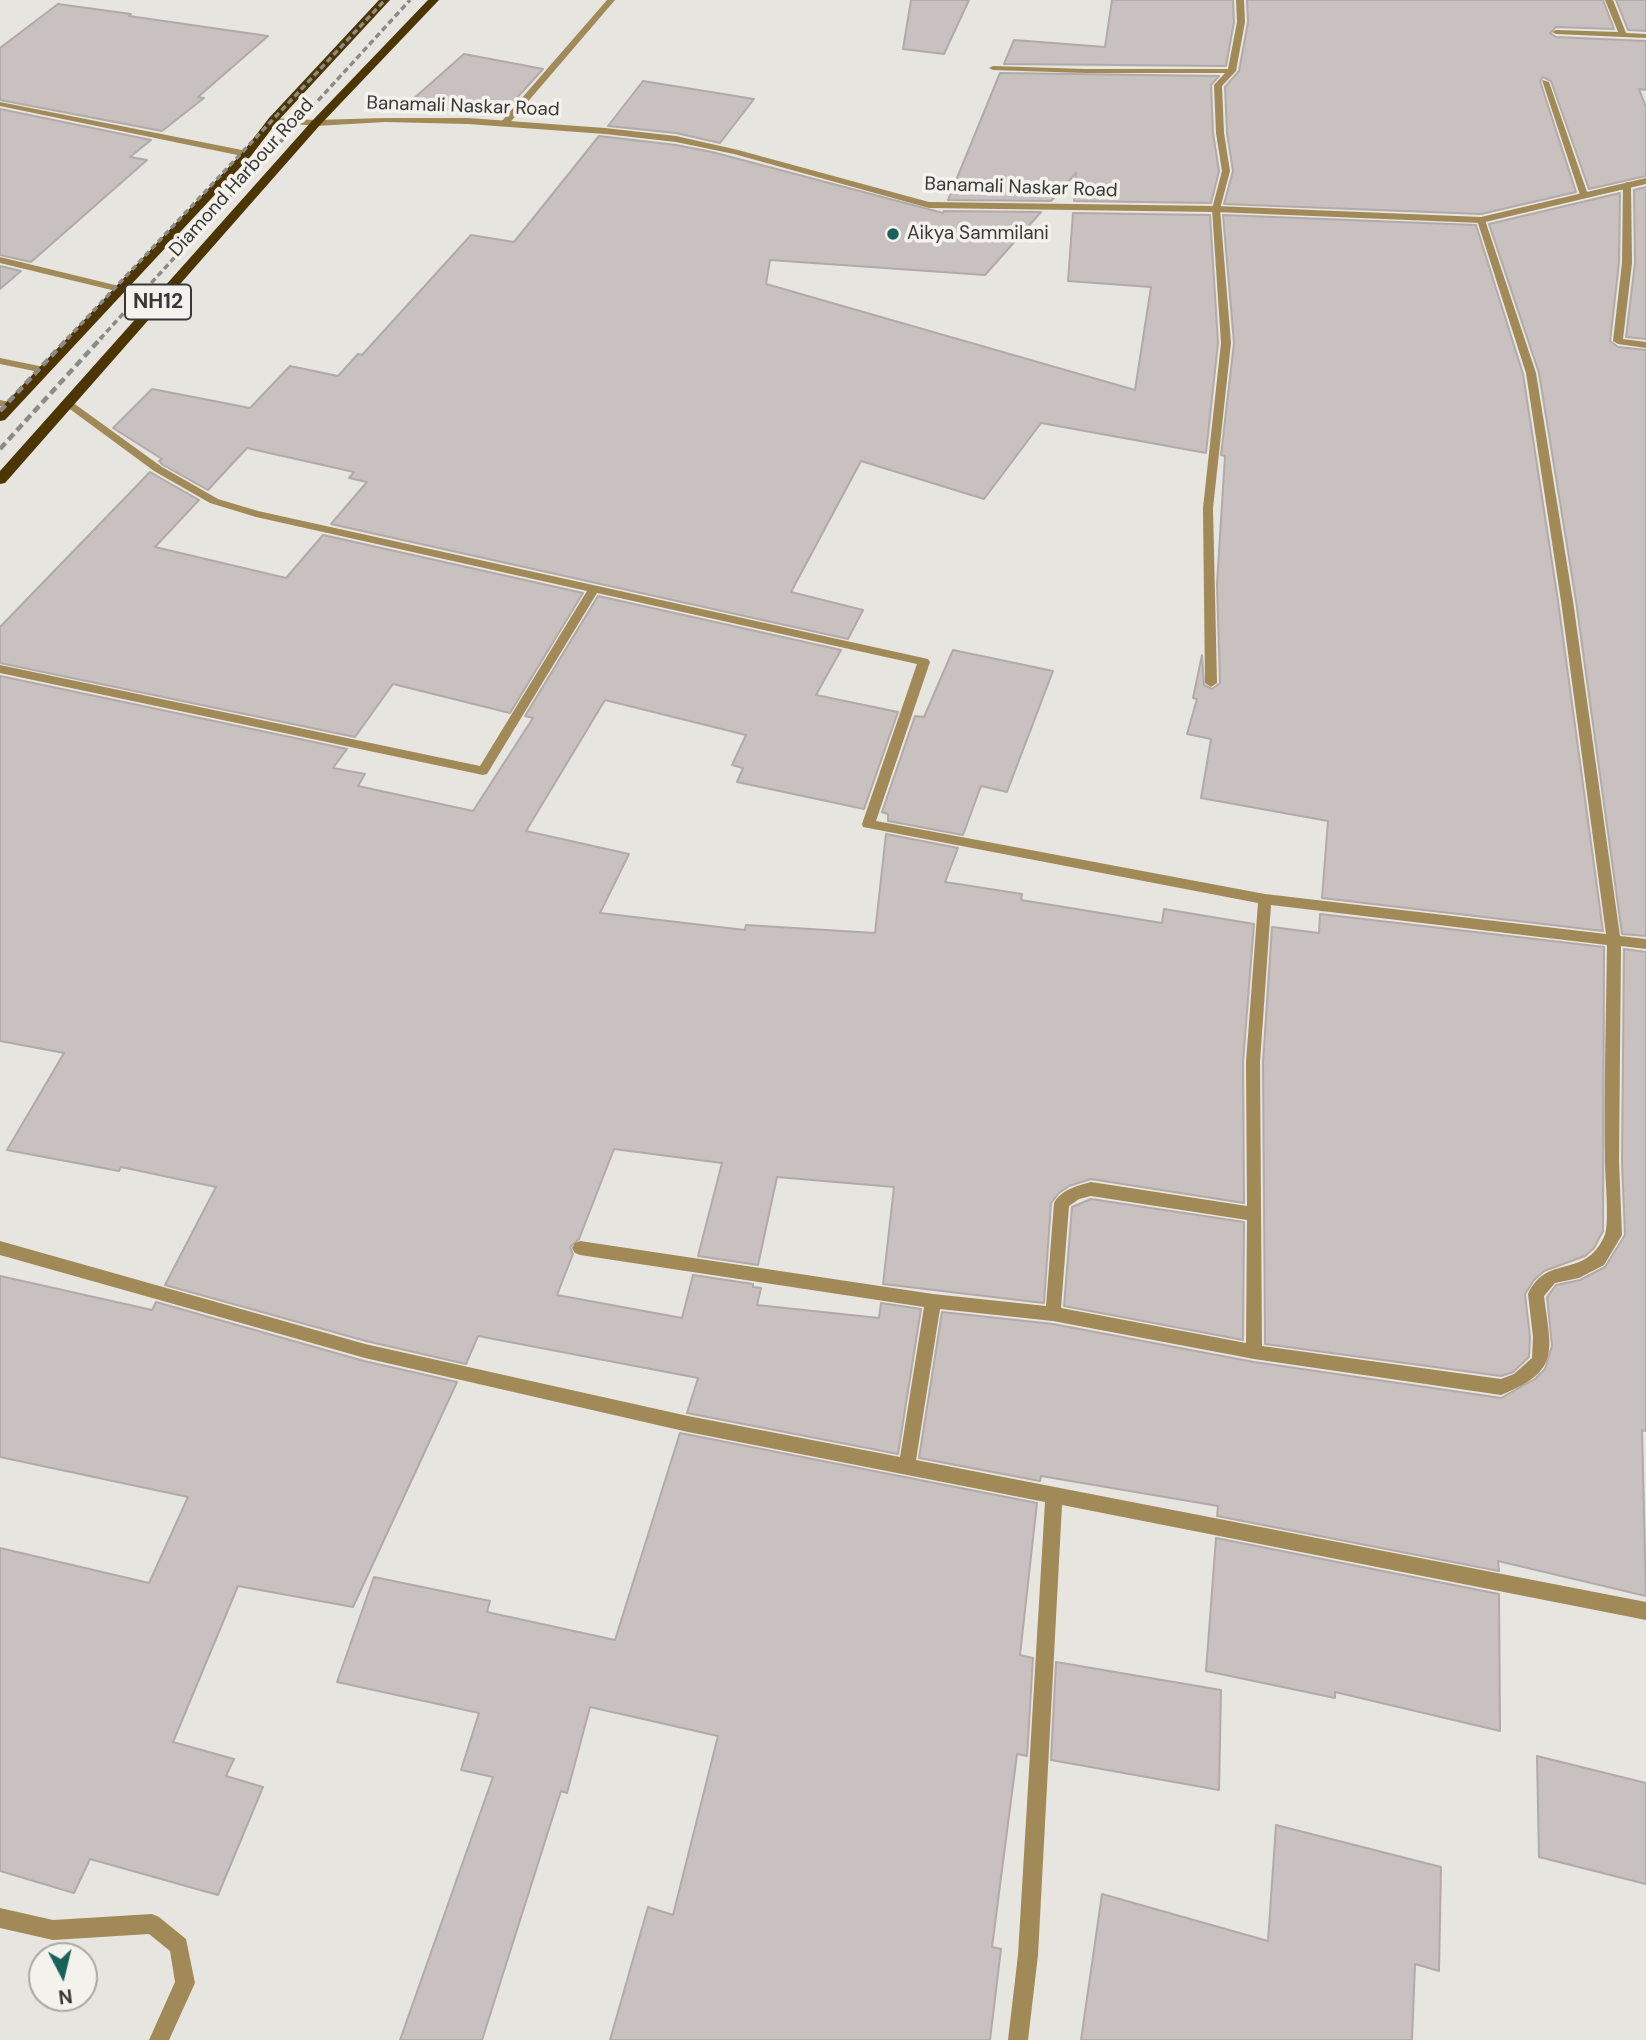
<!DOCTYPE html>
<html>
<head>
<meta charset="utf-8">
<style>
	body { margin:0 }
	#map { position:relative; width:1646px; height:2040px; overflow:hidden; background:#e7e5df; font-family:"DM Sans",sans-serif }
	canvas { display:block }
	.north { position:absolute; left:28px; top:1942px; width:70px; height:70px; box-sizing:border-box; background:#f4f2ec; border:2px solid #a9a8a3; border-radius:50%; rotate:173deg; font-size:19px; font-weight:700; line-height:28px; text-align:center; color:#393836 }
	.north::after { content:''; display:block; margin:auto; width:24px; height:32px; background:#186259; clip-path:polygon(50% 0,100% 100%,50% 72%,0 100%) }
</style>
</head>
<body>
<div id="map">
<canvas width="1646" height="2040"></canvas>
<div class="north">N</div>
</div>
<script>
const g = document.querySelector('canvas').getContext('2d');
g.lineJoin = 'round';
function fill(path, color) { g.fillStyle = color; g.fill(path, 'evenodd'); }
function trace(path, color, width, dash) { g.strokeStyle = color; g.lineWidth = width; g.lineCap = dash ? 'butt' : 'round'; g.setLineDash(dash || []); g.stroke(path); }
function label(font, color, halo, rows, align = 'center') {
  g.font = font + ' "DM Sans",sans-serif'; g.lineWidth = 7; g.setLineDash([]); g.textBaseline = 'middle'; g.strokeStyle = halo; g.fillStyle = color; for (const [text, x, y, turn = 0] of rows) {
    g.save(); g.translate(x, y); g.rotate((+turn || 0) * Math.PI / 180); g.textAlign = isNaN(turn) ? turn : align; if (halo) g.strokeText(text, 0, 0); g.fillText(text, 0, 0); g.restore();
  }
}
const building = new Path2D(`
	M911,0h58l-25,54 -41,-5z
	M1112,0h121l1,22 -8,44 -222,-2 10,-24 91,7z
	M1247,0h356l11,29 -58,-2 -6,6 6,4 90,4v49l-7,-1 7,18v69l-57,13 -38,-108 -8,-4 -3,4 36,111 -95,22 -257,-10 9,-33 -6,-38 -2,-46 14,-16 9,-49z
	M1616,0h30v31l-18,-1z
	M58,4l73,10 -2,2 139,20 -70,61 6,1 -42,33 -162,-31v-52z
	M464,54l79,15 -39,43 -101,-4z
	M1000,73l219,3 -8,9 2,48 6,38 -8,32 -137,-2 2,-28 -25,28 -103,-1z
	M643,81l111,18 -34,44 -44,-10 -68,-7z
	M0,109l151,31 -21,17 17,3 -116,102 -31,-7z
	M599,136l77,9 36,7 231,61 1,-2 97,1 -56,63 -215,-15 -4,24 369,106 16,-103 -83,-6 5,-68 137,2 8,128 -12,110 -165,-30 -57,76 -123,-38 -70,131 72,18 -15,29 -517,-115 36,-42 -18,-4 5,-6 -107,-24 -39,42 -45,-25 -4,-4 3,-2 -49,-31 39,-39 98,19 40,-42 48,10 20,-22 4,1 109,-120 43,7z
	M1646,187v152l-20,-2 9,-74 -1,-73z
	M1620,193l-1,70 -9,78 8,6 28,3v586l-24,-2 -46,-333 -37,-228 -50,-149z
	M1223,215l253,10 47,149 35,227 45,330 -281,-33 6,-77 -127,-23 10,-59 -24,-5 10,-35 -4,-1 9,-43 2,30 8,4 8,-6 -3,-99 8,-128 -4,-1 13,-112z
	M0,266l21,5 -21,18z
	M150,472l49,28 -44,47 131,31 37,-43 260,58 -73,120 -117,-29 -38,53 -355,-74v-36z
	M598,596l243,54 -25,45 82,17 -34,97 -127,-27 6,-14 -11,-3 14,-30 -141,-35 -79,131 103,23 -29,59 145,17 1,-5 129,8 11,-99 72,14 -13,34 77,12 -1,6 141,23 2,-14 90,15 -11,138 1,141 -153,-24 -22,7 -10,7 -8,10 -7,100 -161,-19 11,-97 -117,-10 -19,88 -60,-9 24,-93 -108,-14 -35,90 -9,8 3,7 -16,41 125,23 11,-43 60,9v3l8,1 -4,17 122,13 2,-15 40,6 -23,145 -211,-41 11,-35 -220,-42 -12,28 -100,-23 -201,-56 51,-98 -95,-20 -2,4 -112,-21 57,-97 -64,-12v-365l347,73 -14,19 32,6 -7,12 115,25 60,-93 -8,-2z
	M953,650l100,21 -46,121 -26,-6 -18,49 -75,-14v-7l-6,-2 33,-96 9,1z
	M1320,914l284,33 -1,284 -9,17 -9,8 -41,15 -10,9 -9,14 5,43 -1,20 -16,15 -12,4 -236,-32 -2,-282 9,-135 47,6z
	M1624,949l22,3v479l-4,-1 4,166 -148,-35 1,10 -282,-55 1,-10 -177,-30 -1,5 -121,-23 23,-146 111,12 201,38 247,36 34,-19 10,-10 7,-23 -5,-49 9,-12 24,-5 25,-13 20,-32 -3,-73z
	M1091,1199l153,23 -1,118 -179,-34 8,-99z
	M0,1276l152,34 4,-8 208,59 93,21 -104,225 -115,-21 -65,156 61,17 -8,17 37,11 -45,108 -128,-36 -16,34 -74,-22v-323l149,35 39,-86 -188,-40z
	M680,1433l357,70 -17,152 13,3 -6,98 -10,-2 -25,193 9,2 -11,91h-380l38,-133 25,8 45,-179 -128,-29 -23,86 -6,-2 -79,249h-82l93,-263 -32,-7 18,-57 -142,-31 37,-105 116,24 -3,11 128,28z
	M1216,1538l283,56 1,137 -165,-39v6l-129,-27z
	M1056,1662l165,28 -2,100 -168,-30z
	M1537,1756l109,27v101l-107,-27z
	M1276,1825l165,42 -2,104 -24,-7 -3,76h-331l21,-146 166,47z`);
const minor = new Path2D(`
	M607,0h8l-108,126h-6v-4z
	M1236,0h8l1,22 -9,49 -14,15 2,47 6,38 -10,38 11,134 -18,165 4,175 -6,4 -6,-4 -2,-175 18,-165 -9,-134 10,-38 -6,-38 -2,-48 11,-12h-141l-91,-3 -4,-2 4,-2 91,3h144l9,-47z
	M1605,0h8l13,33 20,1v4l-90,-4 -4,-2 4,-2 62,2z
	M1542,80l7,2 39,113 -1,2 -7,-2z
	M0,102l247,49 4,3 -4,3 -247,-51z
	M1627,182l4,3 1,78 -9,76 23,3v6l-28,-4 -5,-3 9,-78 1,-78z
	M1481,217l4,3 51,153 37,228 47,335 26,3v10l-25,-3 -2,216 3,73 -18,30 -25,13 -24,5 -11,13c7,56 17,75 -43,99l-247,-36 -201,-38 -113,-12 -24,151 730,142v18l-584,-115 -24,450 -10,85h-20l10,-85 27,-453 -357,-70 -323,-74 -365,-103v-14l365,103 323,72 212,41 24,-150 -344,-52 -5,-2 -3,-5 3,-5 5,-2 353,53 113,12 8,-103c8,-14 23,-17 37,-21l156,24 -1,-144 12,-159 -395,-76 -1,-3 55,-160 -320,-71 -110,181 -4,1 -483,-102v-8l480,101 107,-175 -331,-74 -46,-14 -56,-32 -91,-67 9,-2 90,65 56,32 40,12 670,148 2,3 -54,159 389,73 341,40 -45,-333 -35,-228 -49,-153zM1271,905l336,40c-1,72 -3,145 -2,218 0,15 5,63 -1,74 -20,43 -57,16 -76,57l5,43 -1,21 -18,16 -13,5 -239,-33 -2,-284zM1091,1196l156,24 -1,123 -185,-35 8,-102 10,-7z
	M0,257l123,30 2,2 -5,3 -120,-29z
	M0,358l44,9 5,3 -5,3 -44,-9z
	M0,400l15,3 1,2 -5,3 -11,-2z
	M0,1908l53,12 99,-6 7,3 27,22 9,44 -26,57h-20l26,-58 -5,-31 -21,-17 -96,6 -53,-12z`);
const tertiary = new Path2D(`
	M270,118l46,2 69,-2h83l137,10 71,8 62,14 191,52 287,4 265,11 165,-39v6l-165,39 -265,-11 -287,-4 -195,-54 -58,-12 -71,-8 -137,-10 -83,-2 -69,4 -43,-4h-3z`);
const trunk = new Path2D(`
	M379,0h11l-113,122 -26,34 -246,264 -5,1v-12l243,-257 26,-34z
	M428,0h11l-119,125 -315,358 -5,1v-13l312,-350z`);
const railFar1 = new Path2D(`
	M67,339l318,-339
	M100,339l310,-339`);
const rail = new Path2D(`
	M0,411l69,-74
	M0,449l102,-112`);
const markers = [
	[893,234,7,"#186259"]
];
const farStreetnames = [
	["Banamali Naskar Road",463,107,2],
	["Diamond Harbour Road",242,178,-48],
	["Banamali Naskar Road",1021,188,2]
];
const farPoinames = [
	["Aikya Sammilani",907,234]
];
const shields = [
	[158,302,66]
];
const shieldNames = [
	["NH12",158,302]
];
fill(building, '#c8c1bf');
trace(building, '#b1aaa8', 2);
fill(minor, '#a28958');
fill(tertiary, '#a28958');
fill(trunk, '#4c3500');
trace(railFar1, '#8d8b87', 3.5, [6, 3.5]);
trace(rail, '#8d8b87', 4.5, [8, 4.5]);
for (const [x, y, r, color] of markers) { const dot = new Path2D(); dot.arc(x, y, r, 0, 2 * Math.PI); g.fillStyle = color; g.fill(dot); trace(dot, '#f4f2ec', 2.5); }
label('19px', '#393836', '#f4f2ec', farStreetnames);
label('19px', '#393836', '#f4f2ec', farPoinames, 'left');
for (const [x, y, w] of shields) { const box = new Path2D(); box.roundRect(x - w / 2, y - 17.5, w, 35, 5); g.fillStyle = '#f4f2ec'; g.fill(box); trace(box, '#393836', 2); }
label('bold 21px', '#393836', null, shieldNames);
</script>
</body>
</html>
